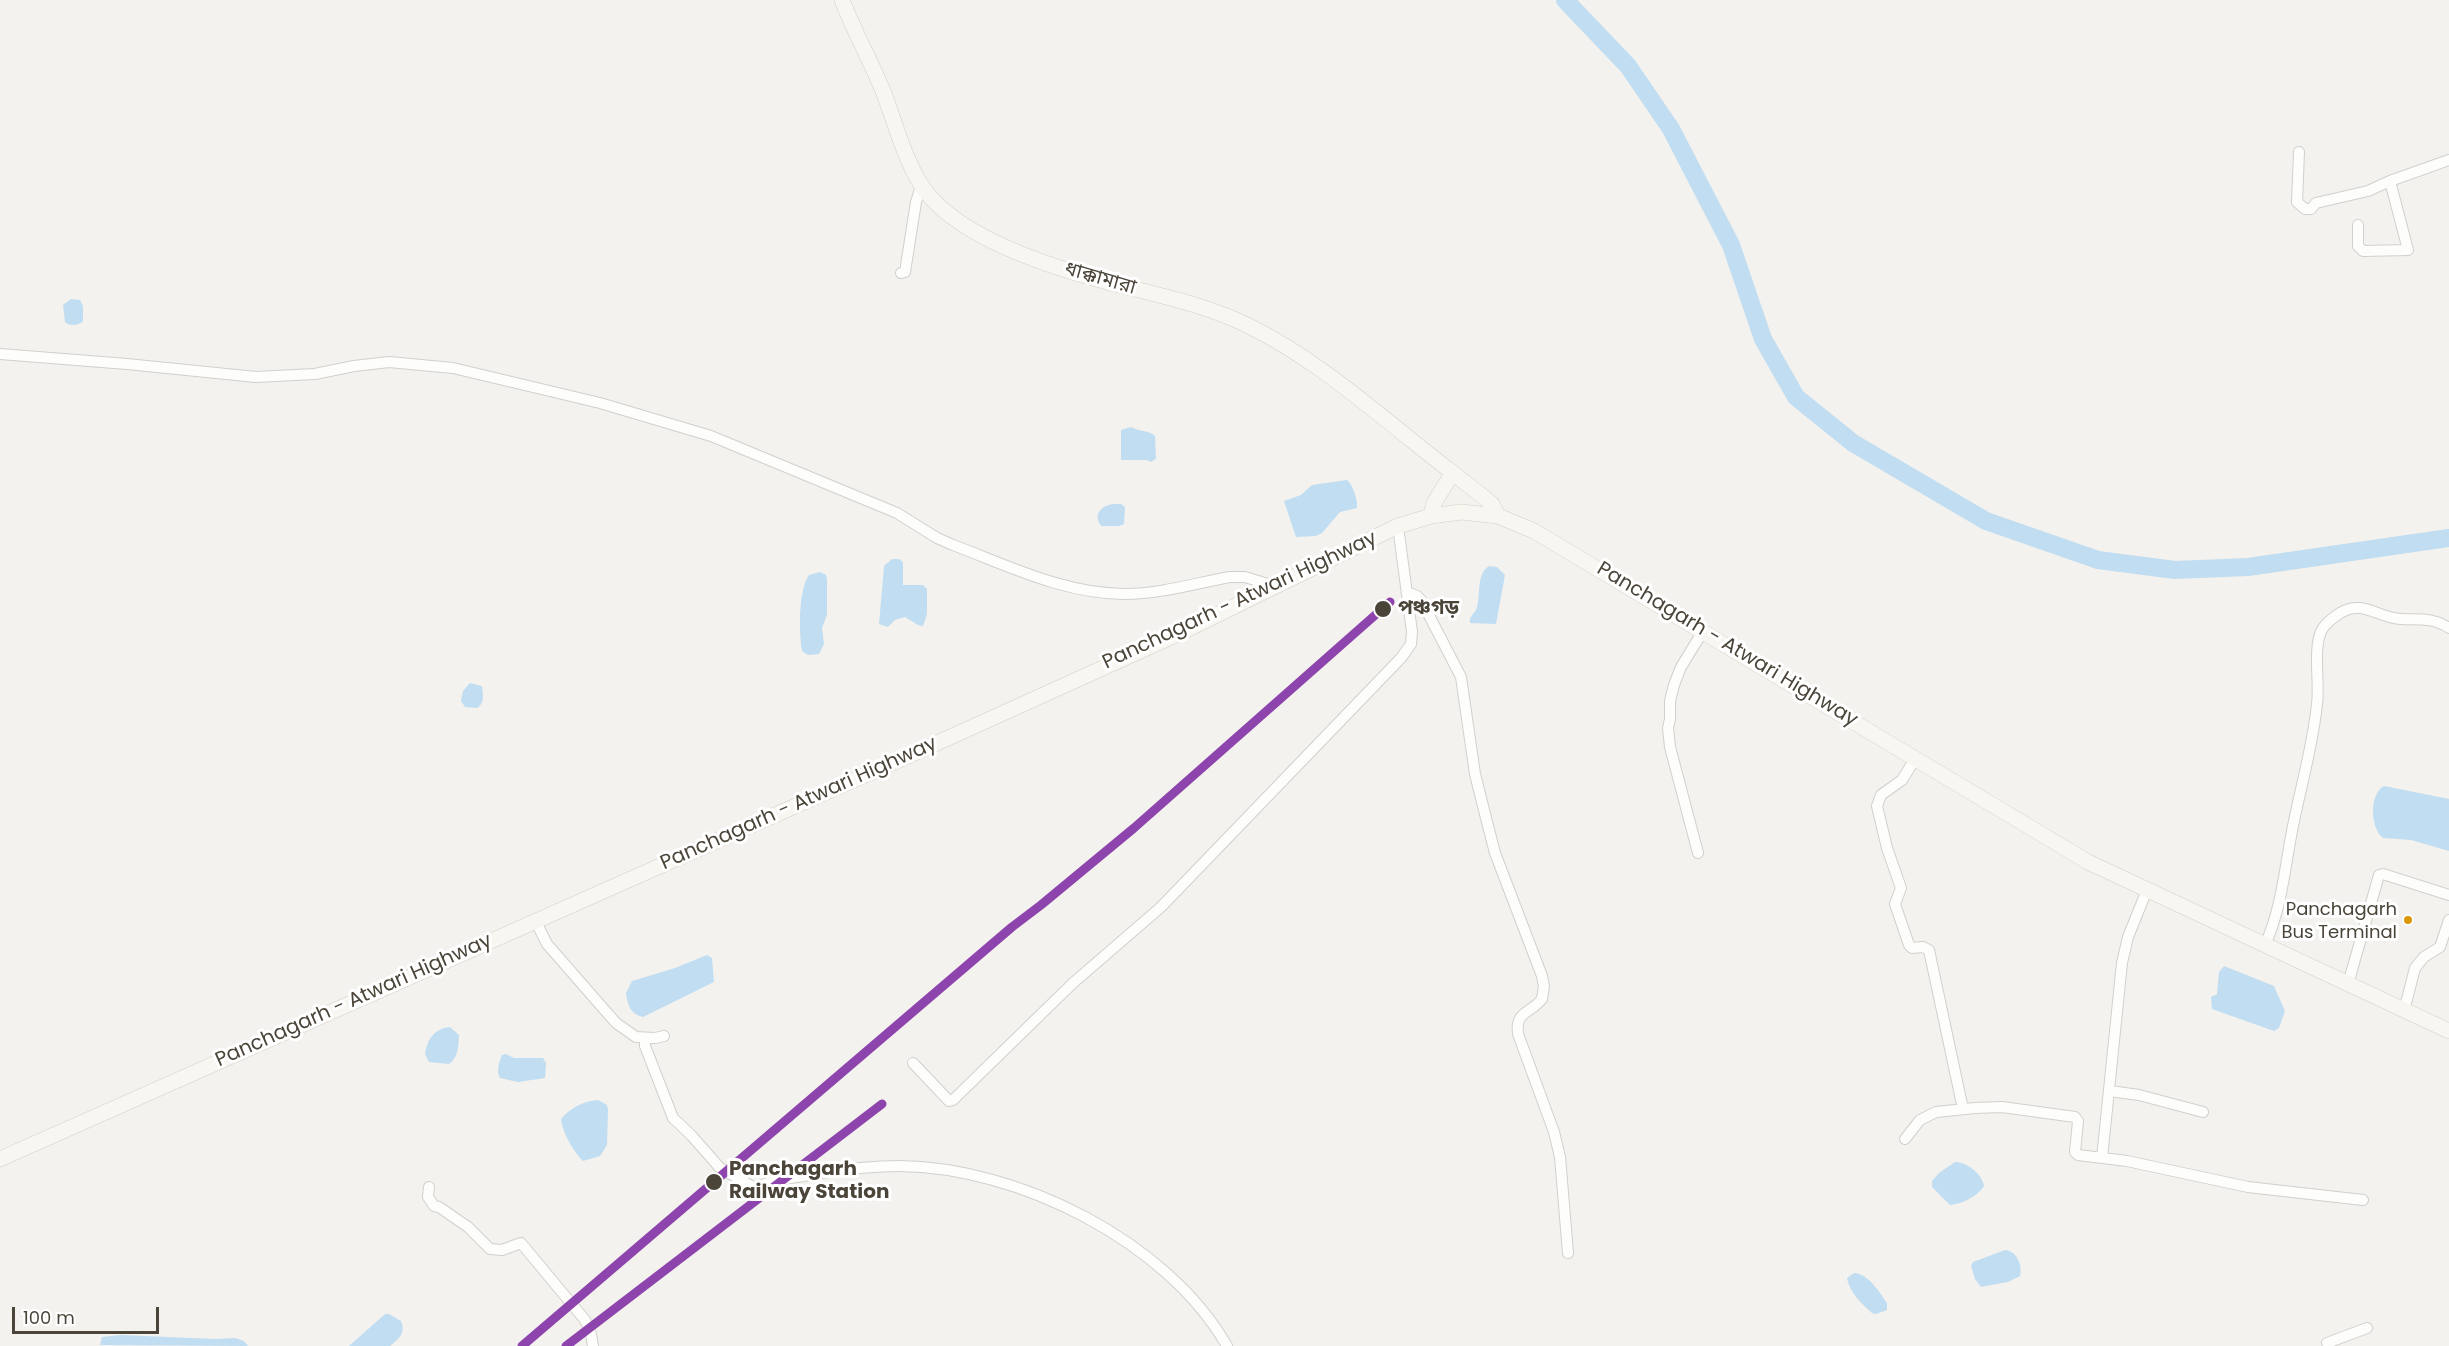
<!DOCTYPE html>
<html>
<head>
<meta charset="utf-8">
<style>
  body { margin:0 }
  #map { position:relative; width:2449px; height:1346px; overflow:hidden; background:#f4f2ee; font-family:Poppins,sans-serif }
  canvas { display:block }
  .scale { position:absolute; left:12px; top:1307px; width:147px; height:27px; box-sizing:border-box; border:3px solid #4b4439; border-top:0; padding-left:8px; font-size:18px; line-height:21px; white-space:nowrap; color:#4b4439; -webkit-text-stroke:4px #fff; paint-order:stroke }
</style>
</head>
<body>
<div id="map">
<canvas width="2449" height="1346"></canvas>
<div class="scale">100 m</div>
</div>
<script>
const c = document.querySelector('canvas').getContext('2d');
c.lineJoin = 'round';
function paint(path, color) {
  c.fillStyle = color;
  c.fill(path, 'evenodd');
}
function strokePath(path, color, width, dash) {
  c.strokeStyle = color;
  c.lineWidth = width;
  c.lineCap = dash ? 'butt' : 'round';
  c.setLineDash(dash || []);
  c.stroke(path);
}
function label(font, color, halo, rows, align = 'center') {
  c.font = font + ' Poppins,"Noto Sans Bengali",sans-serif';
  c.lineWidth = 6;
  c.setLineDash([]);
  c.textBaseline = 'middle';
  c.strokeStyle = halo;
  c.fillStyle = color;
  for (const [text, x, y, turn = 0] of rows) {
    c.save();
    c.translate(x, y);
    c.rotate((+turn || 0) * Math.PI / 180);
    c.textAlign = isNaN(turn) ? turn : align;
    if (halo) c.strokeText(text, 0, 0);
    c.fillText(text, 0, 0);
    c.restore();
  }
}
paint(new Path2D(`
  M71 299 80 300 83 306V321C79 326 69 326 65 322L63 305Z
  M1131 427C1140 432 1149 430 1155 436L1156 459 1151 462 1147 460H1121V430Z
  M1347 480C1353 485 1358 500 1357 508L1340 512 1322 533 1316 536 1296 537 1284 501 1301 495 1312 485Z
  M1113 504H1121L1125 507 1124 524 1119 526H1101C1093 514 1101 506 1113 504Z
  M892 559H899L903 562V585H923L927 589V614L923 626 918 625 905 617 895 620 888 627 879 624 884 566Z
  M1489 566 1497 567 1505 575 1496 624 1470 623V619C1472 614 1476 612 1477 607 1481 594 1476 574 1489 566Z
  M820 572 826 575 827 579V615L822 628 824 644 819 654 808 655 802 651C799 633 798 591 809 575Z
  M470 683 482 686C483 694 485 704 477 708L465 707 461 701 463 691Z
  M2384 786 2449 799V851L2411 840 2383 838C2370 828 2369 794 2384 786Z
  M707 955 712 958 714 982 643 1017C631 1015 627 1004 626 993L632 981 675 968Z
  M2224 966 2274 986 2285 1011 2279 1028 2274 1031 2212 1009 2211 997 2217 994 2219 972Z
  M450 1027 459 1035C458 1046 459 1057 449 1064L429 1062 425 1054C428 1039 433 1029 450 1027Z
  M506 1054 514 1058H543L546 1063 545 1078 518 1082 500 1078C496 1071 499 1063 502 1055Z
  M598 1100 607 1105 608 1110 607 1145 600 1156 583 1161C574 1152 562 1132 561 1119 570 1108 584 1101 598 1100Z
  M1955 1162C1967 1162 1982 1174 1984 1186 1978 1196 1962 1204 1950 1205L1932 1187V1181L1939 1173Z
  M2005 1250C2017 1251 2023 1266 2020 1276L2008 1282 1981 1287 1975 1279 1971 1266 1973 1262Z
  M1854 1273C1868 1273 1880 1293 1887 1303V1310L1876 1314 1872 1313C1862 1304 1849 1292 1847 1278Z
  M385 1314H389L401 1321C406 1333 399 1339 390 1346H349Z
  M120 1335 216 1339 235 1338 244 1341 248 1346 100 1345 102 1337Z`), '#c0ddf1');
strokePath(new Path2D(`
  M1565 0 1628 66 1671 129 1731 245 1763 339 1796 397 1853 443 1986 521 2098 560 2175 570 2248 567 2449 538`), '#c0ddf1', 18);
const street = new Path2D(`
  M2299 152 2297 202 2305 209H2311L2316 203 2368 191 2390 181 2408 250 2363 251 2358 246V225
  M2390 181 2449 160
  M901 273 905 272 916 202 921 186
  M0 354 127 364 256 377 315 374 354 366 389 362 453 368 600 403 711 436 897 513 937 538 953 545C1009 566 1065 594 1125 594 1160 594 1196 583 1230 577H1245L1274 586
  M1407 592 1417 596 1421 600 1461 677 1475 774 1485 814 1495 853 1542 976 1544 986 1542 999C1530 1014 1515 1011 1518 1034L1554 1132 1560 1157 1568 1253
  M1915 759 1902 780 1881 795 1877 806 1887 848 1901 888 1895 904 1909 945 1912 948 1923 947 1929 950 1963 1109
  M1698 853 1670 747 1668 728 1670 719V701L1674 685 1681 667 1703 631
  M535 920 547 944 616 1023 636 1037 655 1038 664 1036
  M2265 945C2283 905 2285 863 2294 821 2302 782 2313 744 2317 704 2320 683 2312 644 2323 628 2327 622 2334 617 2340 613 2363 599 2378 618 2401 619 2419 620 2432 617 2449 628
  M2348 984 2379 875 2383 874 2449 895
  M2404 1011 2415 968 2424 957 2440 947 2449 920
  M645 1038V1046L673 1118 691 1135 720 1168 755 1188C774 1179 801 1177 822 1173 847 1169 873 1166 899 1166 1018 1167 1167 1241 1227 1346
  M913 1063 949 1101 953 1100 1073 983 1161 907 1401 658 1411 644 1412 632 1398 526
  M2110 1091 2139 1095 2203 1112
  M1905 1139 1920 1120 1936 1112 1975 1108 2002 1107 2075 1117 2078 1121 2075 1152 2078 1155 2127 1161 2248 1187 2363 1200
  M2102 1158 2122 963 2128 937 2147 890
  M429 1187 428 1197 434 1206 439 1207 468 1227 490 1249 502 1250 521 1243 585 1320 591 1334 593 1346
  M2329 1346 2327 1343 2367 1328`);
const secondary = new Path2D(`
  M842 0C854 31 870 60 883 91 895 122 903 155 920 183 951 235 1045 265 1100 280 1151 294 1203 303 1251 327 1309 356 1360 399 1410 439 1437 461 1465 482 1492 504L1498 516
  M1431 516 1434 503 1452 474
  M0 1159 926 748 1178 634 1398 526 1431 516 1461 512 1498 516 1534 531 2088 862 2449 1031`);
strokePath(street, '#d2d0cb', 12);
strokePath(secondary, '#d3cfc5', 16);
strokePath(street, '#fdfdfc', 10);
strokePath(secondary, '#f7f6f1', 15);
strokePath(new Path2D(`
  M522 1346 1012 927 1041 905 1134 828 1390 602
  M566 1346 882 1104`), '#8e44ad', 9);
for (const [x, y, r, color] of [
  [1383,609,9,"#4b4439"],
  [2408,920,5,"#dd9709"],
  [714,1182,9,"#4b4439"]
]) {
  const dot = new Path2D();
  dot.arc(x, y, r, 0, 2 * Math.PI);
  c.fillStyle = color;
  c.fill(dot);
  strokePath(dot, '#fff', 2);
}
label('18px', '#4b4439', '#fff', [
  ["Panchagarh",2397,910],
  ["Bus Terminal",2397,933]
], 'right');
label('20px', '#4b4439', '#fff', [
  ["ধাক্কামারা",1100,279,16],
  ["Panchagarh - Atwari Highway",1240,601,-25],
  ["Panchagarh - Atwari Highway",1727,645,31],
  ["Panchagarh - Atwari Highway",799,804,-24],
  ["Panchagarh - Atwari Highway",354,1001,-24]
]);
label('bold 20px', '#4b4439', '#fff', [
  ["পঞ্চগড়",1398,609],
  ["Panchagarh",729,1170],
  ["Railway Station",729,1193]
], 'left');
</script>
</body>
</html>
